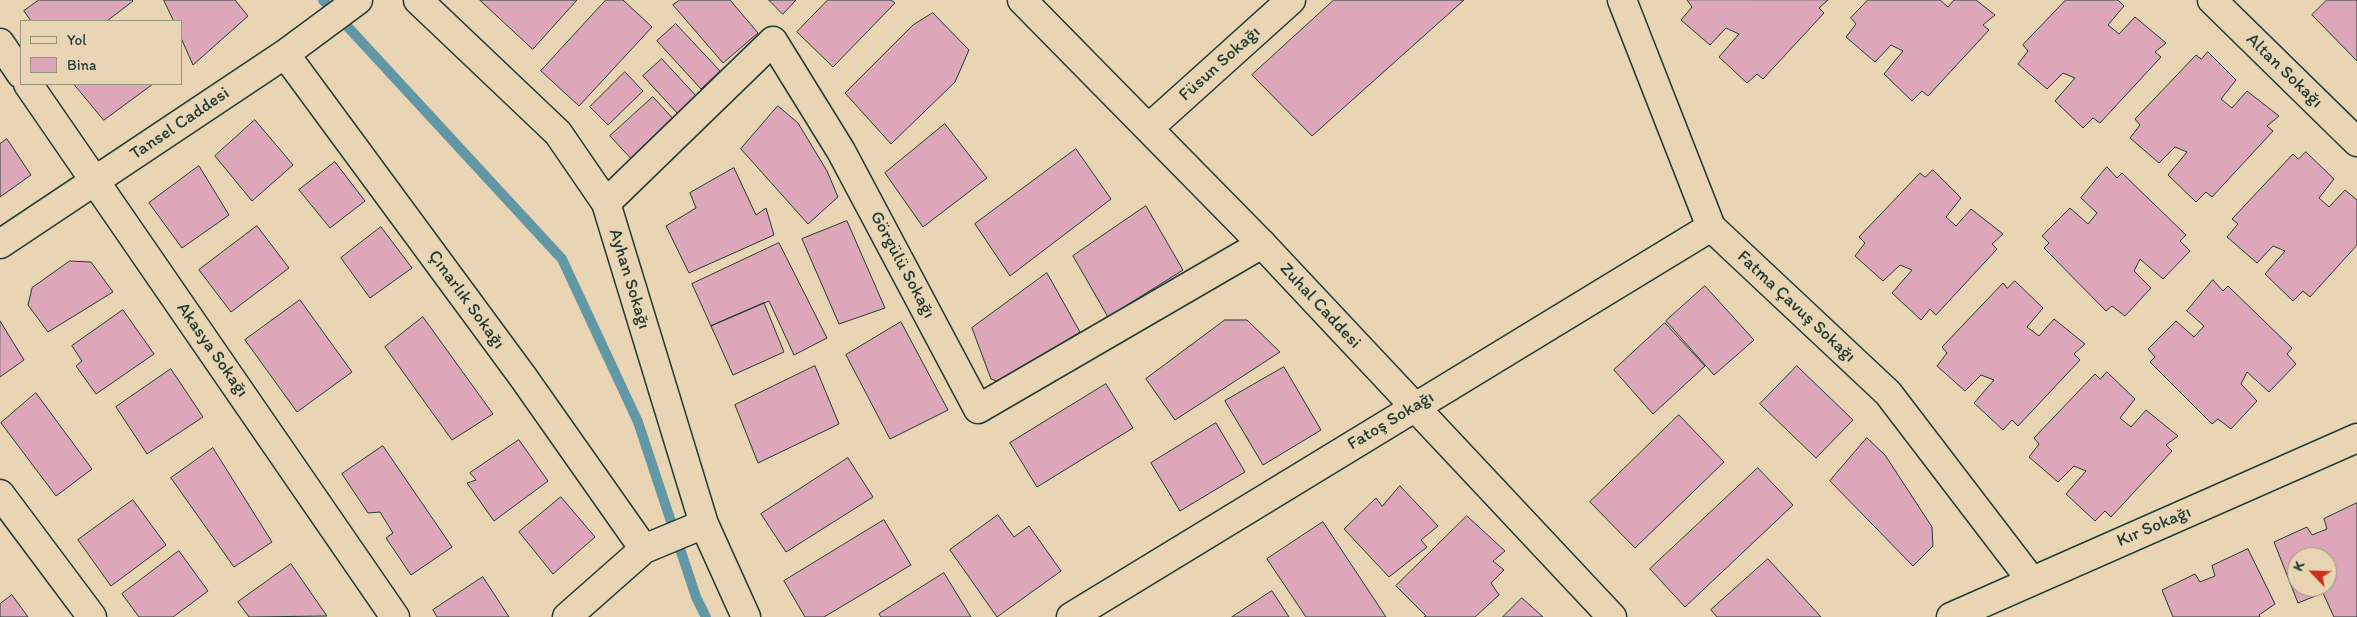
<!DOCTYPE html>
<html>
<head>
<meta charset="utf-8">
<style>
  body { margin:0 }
  #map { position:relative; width:2357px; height:617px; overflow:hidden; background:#e9d5b3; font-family:Itim,sans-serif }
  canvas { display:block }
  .legend { position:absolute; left:20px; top:20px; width:162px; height:65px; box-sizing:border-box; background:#e9d5b3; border:1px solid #989880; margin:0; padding:6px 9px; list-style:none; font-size:15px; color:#1f3d34 }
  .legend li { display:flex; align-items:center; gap:10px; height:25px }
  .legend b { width:25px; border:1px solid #989880 }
  .north { position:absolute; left:2287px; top:547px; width:50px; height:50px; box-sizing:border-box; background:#e9d5b3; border:1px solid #989880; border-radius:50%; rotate:294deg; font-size:14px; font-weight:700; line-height:20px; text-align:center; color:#1f3d34 }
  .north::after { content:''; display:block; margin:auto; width:18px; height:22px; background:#c8321e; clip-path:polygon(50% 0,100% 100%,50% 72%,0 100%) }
</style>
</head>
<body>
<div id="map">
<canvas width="2357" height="617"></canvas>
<ul class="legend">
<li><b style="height:6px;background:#e9d5b3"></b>Yol</li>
<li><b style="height:14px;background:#dda6b9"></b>Bina</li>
</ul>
<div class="north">K</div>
</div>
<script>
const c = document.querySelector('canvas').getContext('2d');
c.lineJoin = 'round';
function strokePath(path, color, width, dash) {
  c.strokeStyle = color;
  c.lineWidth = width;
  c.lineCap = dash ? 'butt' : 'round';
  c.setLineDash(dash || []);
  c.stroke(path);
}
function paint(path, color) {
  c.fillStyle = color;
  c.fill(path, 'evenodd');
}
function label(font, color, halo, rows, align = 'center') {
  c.font = font + ' Itim,sans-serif';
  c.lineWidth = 4;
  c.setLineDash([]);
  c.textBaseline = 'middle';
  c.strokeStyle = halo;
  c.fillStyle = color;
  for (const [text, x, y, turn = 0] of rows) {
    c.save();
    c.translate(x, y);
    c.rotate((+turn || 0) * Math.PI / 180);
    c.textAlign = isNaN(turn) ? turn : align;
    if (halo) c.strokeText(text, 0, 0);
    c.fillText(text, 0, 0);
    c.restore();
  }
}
strokePath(new Path2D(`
  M323 0 562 259 638 422 696 597 706 617`), '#6298a5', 10);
const building = new Path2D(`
  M39 0H132L133 1 107 21H31L24 11Z
  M164 0H235L248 16 193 65 181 38V21H174Z
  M480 0H577L533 49Z
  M606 0H623L652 27 579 106 541 71Z
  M680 0H730L758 33 723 63 673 5Z
  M769 0H796L783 14Z
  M828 0H891L895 3 833 67 797 32Z
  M1334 0H1464L1312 136 1252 75Z
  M1828 0 1819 8 1824 13 1763 79 1757 74 1747 83 1719 57 1739 34 1726 28 1710 45 1681 20 1692 7 1687 0Z
  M1868 0H1940L1948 7 1954 0H1976L1995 15 1983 25 1989 30 1928 96 1922 91 1912 101 1884 74 1903 51 1891 45 1875 62 1846 37 1856 24 1851 18Z
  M2066 0H2118L2124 6 2108 25 2119 34 2135 17 2166 43 2155 52 2161 57 2100 123 2093 118 2083 128 2055 101 2075 78 2063 73 2047 89 2018 64 2028 51 2023 45Z
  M2327 0H2357V61L2312 15Z
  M933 13 969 50 955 82 891 144 845 93 913 25Z
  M676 24 720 71 701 89 657 41Z
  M2208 52 2236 80 2221 99 2232 108 2247 91 2279 116 2267 126 2273 131 2212 197 2206 192 2196 202 2168 175 2187 152 2175 147 2159 163 2130 138 2140 125 2135 119 2196 55 2201 59Z
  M662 59 697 97 678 114 643 76Z
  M625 72 643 91 608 125 590 107Z
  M74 84H153L104 120Z
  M653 97 679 125 636 164 610 136Z
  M778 106 798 123 827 171 838 197 808 224 741 149Z
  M255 120 293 165 252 201 215 156Z
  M945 124 987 178 923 227 885 173Z
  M7 139 31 175 0 197V144Z
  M1076 149 1111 199 1010 276 975 224Z
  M2306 152 2334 179 2319 198 2329 207 2345 190 2357 200V245L2310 297 2303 291 2293 301 2265 274 2285 251 2273 246 2257 263 2227 237 2238 224 2232 219 2293 154 2298 159Z
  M335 162 365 201 330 228 299 190Z
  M199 166 229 215 182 248 149 203Z
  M2107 167 2117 178 2122 173 2186 235 2180 241 2190 251 2163 279 2140 259 2134 271 2151 288 2125 316 2112 306 2106 311 2044 248 2049 243 2042 236 2070 208 2088 224 2097 213 2081 198Z
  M734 168 756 215 766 208 774 235 689 273 666 226 696 208 690 193Z
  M1933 170 1961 198 1946 217 1956 226 1971 209 2003 234 1992 244 1997 249 1936 315 1930 309 1921 320 1892 293 1912 270 1900 265 1883 281 1855 256 1865 243 1859 237 1920 173 1925 177Z
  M1146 206 1183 270 1108 317 1073 256Z
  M847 221 885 308 839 324 802 239Z
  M257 226 289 268 231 312 199 270Z
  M381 227 412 268 370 298 341 258Z
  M779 243 827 338 794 355 769 301 711 326 692 284Z
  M70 261 91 262 113 292 48 332 28 305 32 288Z
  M1047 273 1080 332 1000 382 991 379 972 328Z
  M2213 280 2223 291 2228 286 2292 348 2287 354 2296 364 2269 392 2247 372 2241 384 2257 401 2231 429 2218 419 2212 424 2150 362 2155 357 2148 349 2176 321 2194 337 2204 326 2187 311Z
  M2015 281 2043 308 2027 327 2039 336 2054 319 2085 344 2074 354 2080 360 2018 426 2012 420 2003 430 1974 403 1994 380 1981 375 1965 391 1937 366 1947 353 1942 347 2003 283 2007 288Z
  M1705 286 1754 340 1714 375 1666 321Z
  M300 300 352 372 297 412 245 340Z
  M764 303 784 352 733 375 711 326Z
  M123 310 154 354 96 394 76 366 82 361 72 346Z
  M423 317 493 414 452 440 385 347Z
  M1225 320H1247L1280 352 1175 420 1146 379Z
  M0 321 24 360 0 377Z
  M901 322 948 410 890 439 846 355Z
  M1665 323 1705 366 1653 414 1614 370Z
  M815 366 839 424 758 463 735 405Z
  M1797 366 1853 420 1816 458 1760 404Z
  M1284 367 1321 430 1263 465 1225 401Z
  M171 369 203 417 147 454 116 407Z
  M2107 372 2135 399 2120 418 2131 427 2146 410 2178 436 2166 445 2172 451 2111 517 2105 511 2095 521 2066 494 2086 471 2074 466 2058 482 2029 457 2039 444 2034 438 2095 374 2100 379Z
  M1106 384 1133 428 1037 487 1010 443Z
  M36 393 92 469 56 496 1 423Z
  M1679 415 1724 462 1635 548 1590 502Z
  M1216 423 1245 472 1180 511 1151 463Z
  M1867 438 1885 455 1932 527 1933 546 1913 566 1830 481Z
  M519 440 548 481 494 521 467 483 476 480 470 473Z
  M383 446 452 547 411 575 386 538 393 533 380 512 368 513 342 474Z
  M213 448 272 542 234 567 171 478Z
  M848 458 873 497 786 552 761 514Z
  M1758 468 1793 505 1685 607 1650 569Z
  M1400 486 1438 526 1421 540 1427 547 1389 577 1344 529 1376 498 1382 506Z
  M561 497 595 537 553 574 519 532Z
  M133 500 166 545 111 586 78 540Z
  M2357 503V617H2334L2323 593 2298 603 2274 542 2307 527 2312 535 2327 529 2324 519ZM2297 557H2327V587H2297Z
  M998 515 1014 537 1029 526 1061 571 997 617 950 550Z
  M1467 516 1505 551 1493 561 1504 570 1491 583 1499 595 1475 617H1424L1426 616 1396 586Z
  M884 520 911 565 824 617H805L784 581Z
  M1323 522 1386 617H1306L1267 559Z
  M2248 549 2275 604 2259 615 2260 617H2173L2162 590 2195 574 2200 582 2215 576 2212 566Z
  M179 551 208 591 173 617H139L122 594Z
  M1768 559 1821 617H1717L1711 610Z
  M291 564 327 616 249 617 238 602Z
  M944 573 971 617H881L879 614Z
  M483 577 509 617H437L433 610Z
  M1272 591 1289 617H1232Z
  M12 595 28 617H0V604Z
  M1522 598 1543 617H1503Z`);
paint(building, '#dda6b9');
strokePath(building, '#1f3d34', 1);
const minor = new Path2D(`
  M418 0 558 133 606 203 704 524 746 617
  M1622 0 1711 227 1888 393 2031 580
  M2212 0 2357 142
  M0 43 21 74
  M285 54 523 377 644 549
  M28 84 395 617
  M1150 127 1291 0
  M606 203 773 41 841 151 978 409 1262 244
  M0 244 285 54 358 0
  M0 494 92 617
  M567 617 644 549 704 524
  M1071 617 1711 227
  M1951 617 2357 438`);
const tertiary = new Path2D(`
  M1022 0 1262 244 1612 617`);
strokePath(minor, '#1f3d34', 31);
strokePath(tertiary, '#1f3d34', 31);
strokePath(minor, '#e9d5b3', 28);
strokePath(tertiary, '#e9d5b3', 28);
label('18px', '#1f3d34', '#e9d5b3', [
  ["Füsun Sokağı",1220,64,-42],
  ["Altan Sokağı",2284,71,44],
  ["Tansel Caddesi",180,124,-34],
  ["Görgülü Sokağı",902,265,62],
  ["Ayhan Sokağı",629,279,73],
  ["Çınarlık Sokağı",466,300,54],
  ["Zuhal Caddesi",1320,306,47],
  ["Fatma Çavuş Sokağı",1796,307,43],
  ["Akasya Sokağı",212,350,55],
  ["Fatoş Sokağı",1391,421,-31],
  ["Kır Sokağı",2154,527,-23]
]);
</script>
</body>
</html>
